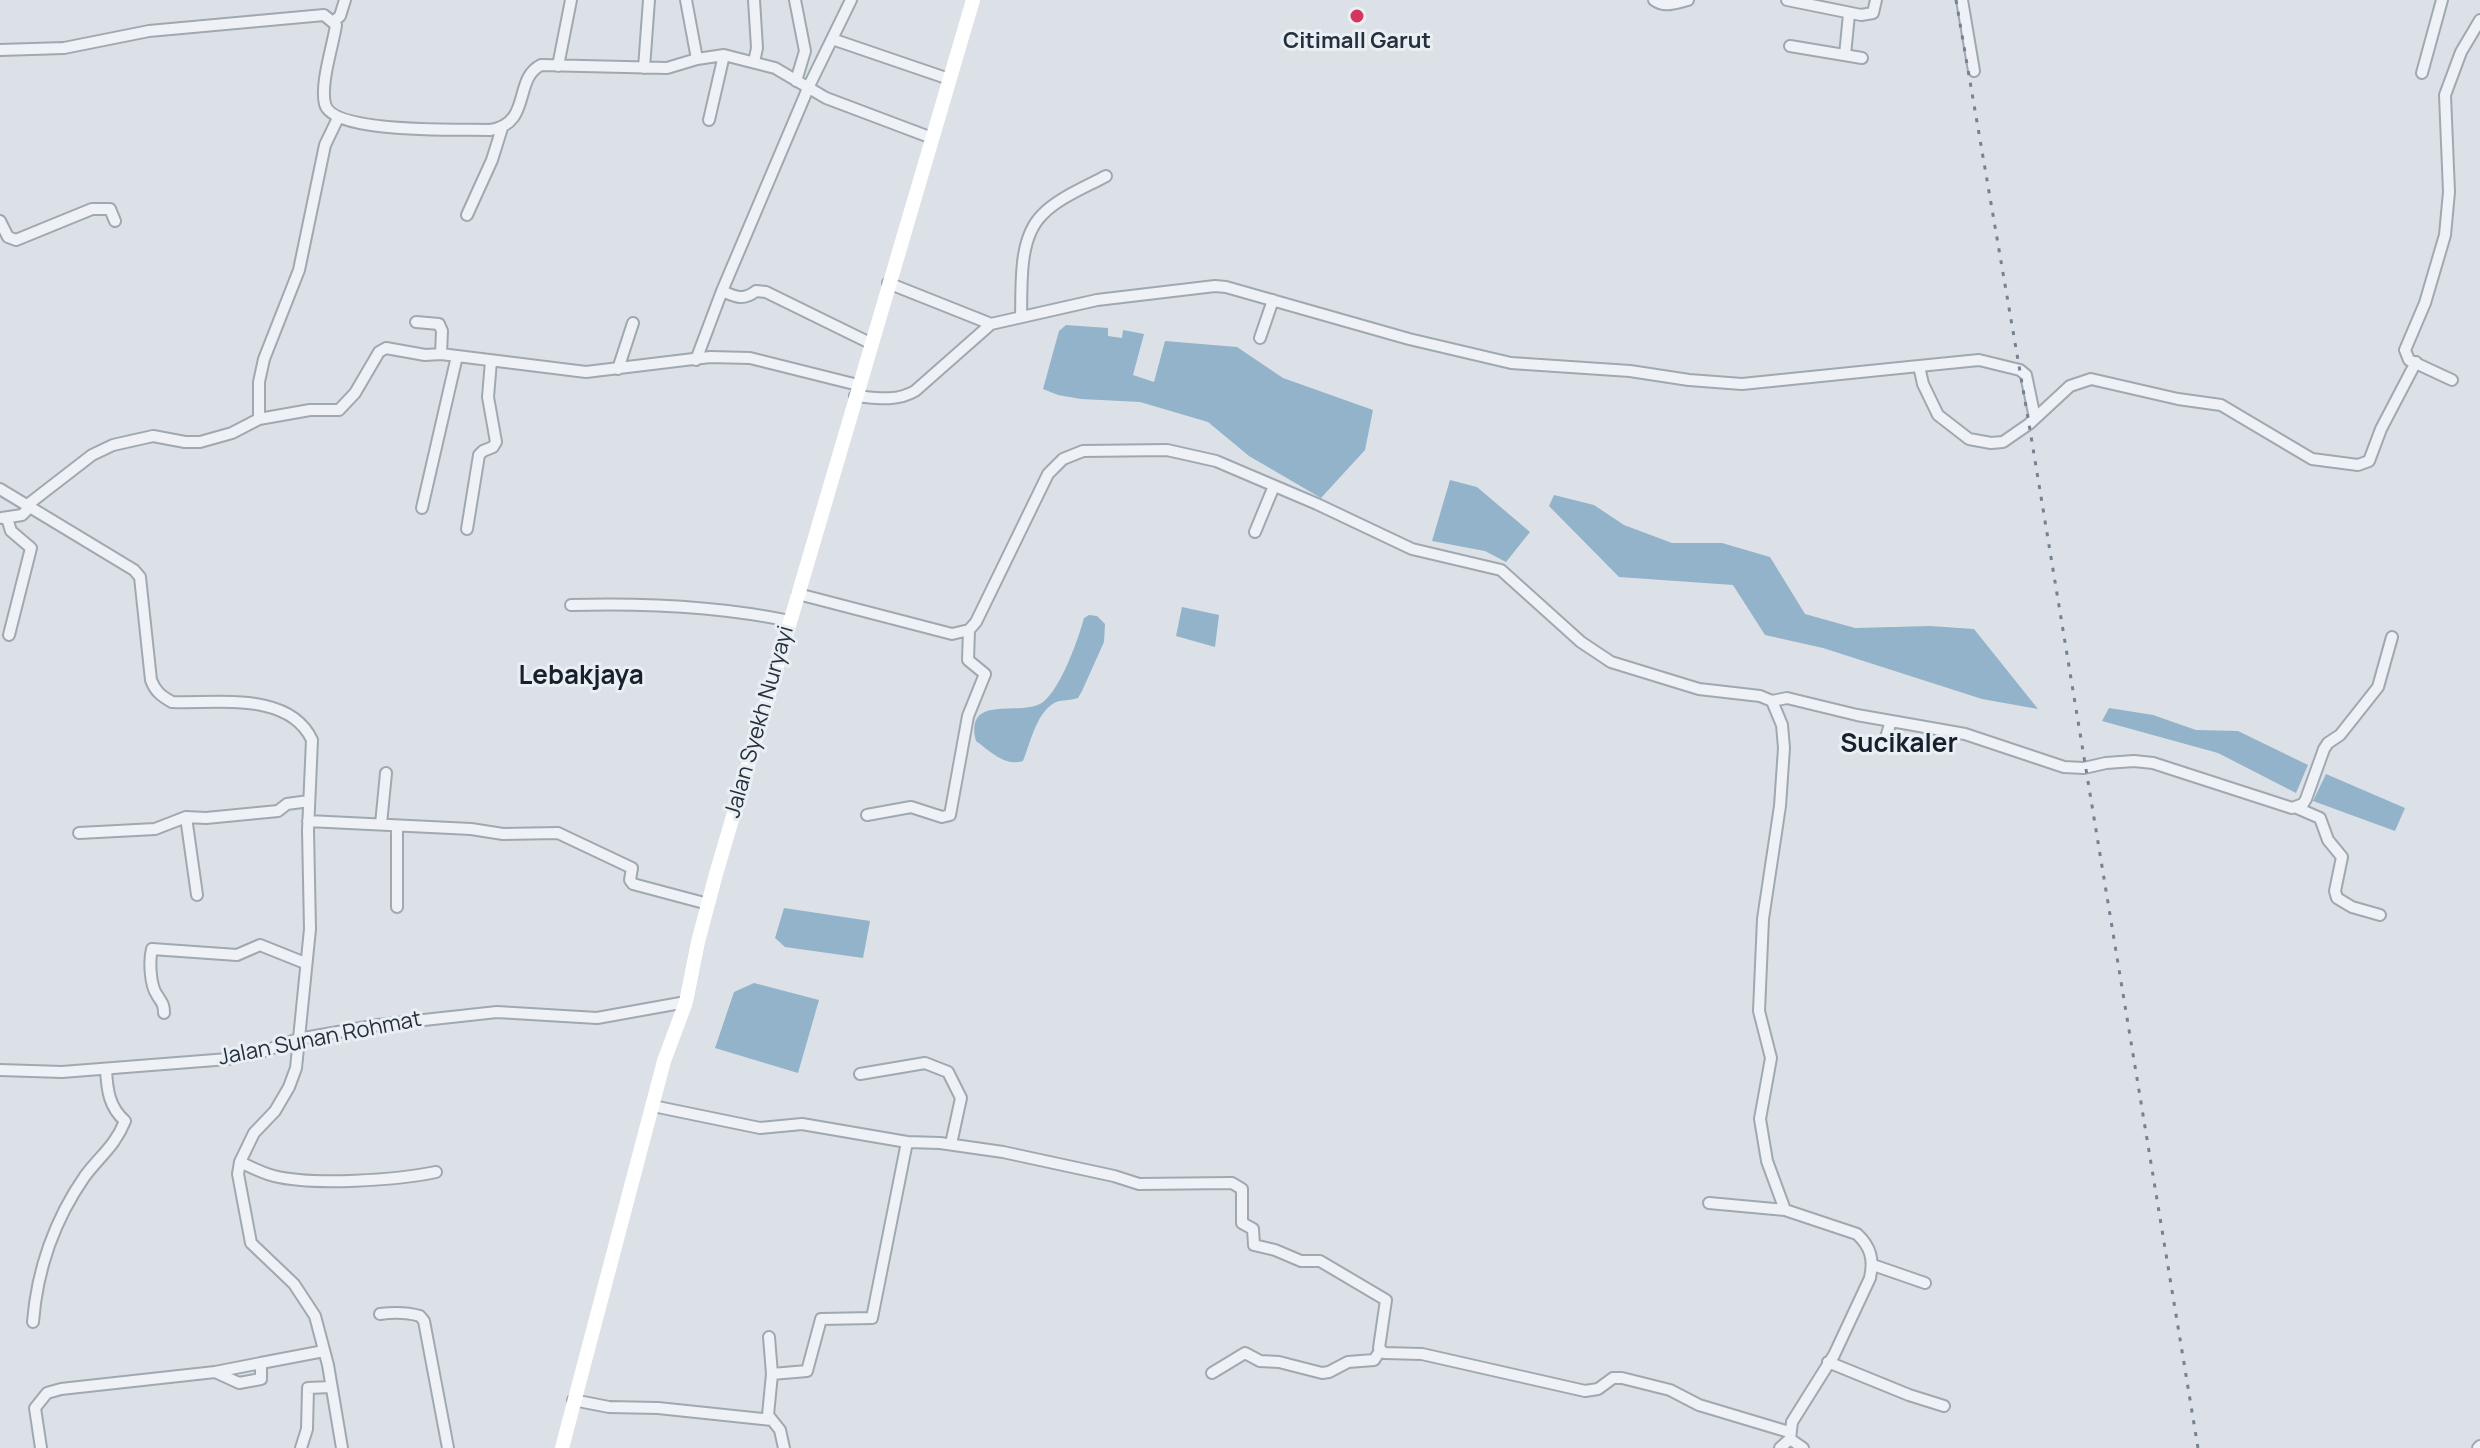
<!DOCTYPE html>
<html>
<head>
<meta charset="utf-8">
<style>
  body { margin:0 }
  canvas { display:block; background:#dbe1e7 }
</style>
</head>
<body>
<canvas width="2480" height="1448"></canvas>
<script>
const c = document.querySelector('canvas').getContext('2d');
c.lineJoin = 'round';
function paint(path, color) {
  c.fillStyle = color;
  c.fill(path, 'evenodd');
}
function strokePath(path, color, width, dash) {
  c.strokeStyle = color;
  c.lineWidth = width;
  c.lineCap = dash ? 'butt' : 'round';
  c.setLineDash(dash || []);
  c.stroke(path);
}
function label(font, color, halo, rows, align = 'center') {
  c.font = font + ' Manrope,sans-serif';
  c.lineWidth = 6;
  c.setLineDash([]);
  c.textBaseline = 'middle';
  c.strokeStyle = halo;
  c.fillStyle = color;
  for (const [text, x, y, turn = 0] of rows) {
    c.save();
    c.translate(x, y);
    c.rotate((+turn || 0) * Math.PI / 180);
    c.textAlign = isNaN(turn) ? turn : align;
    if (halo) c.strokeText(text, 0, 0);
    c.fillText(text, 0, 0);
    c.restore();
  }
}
paint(new Path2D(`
  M1066 325 1108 328V336L1122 338 1123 330 1144 334 1133 375 1154 382 1165 341 1237 347 1283 378 1373 410 1365 450 1321 498 1249 456 1208 422 1140 402 1081 399 1058 395 1043 389 1059 331Z
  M1450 480 1477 487 1530 532 1506 562 1485 551 1432 541Z
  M1554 495 1594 505 1624 525 1672 543H1722L1770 557 1805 614 1855 628 1930 626 1974 629 2038 709 1982 699 1823 648 1765 635 1733 585 1619 577 1549 506Z
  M1182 607 1219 615 1215 647 1176 636Z
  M1089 615 1097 616 1105 624 1104 642 1082 691 1078 698C1071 700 1065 700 1059 701 1037 708 1031 742 1023 761 1005 767 990 751 976 741 964 692 1022 718 1043 702 1061 688 1078 640 1084 618Z
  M2109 708 2153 715 2196 730 2238 731 2308 765 2296 793 2218 753 2102 721Z
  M2326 774 2405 808 2395 831 2313 801Z
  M784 908 870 921 863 958 785 947 775 938Z
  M754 983 819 1000 798 1073 715 1048 734 992Z`), '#93b3ca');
const minor = new Path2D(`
  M686 0 697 59
  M754 0 757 48 754 62
  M795 0 805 51 796 81
  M851 0 809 86 722 291C736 297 743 301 756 291L766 292 870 343
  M1654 0C1665 8 1675 3 1688 0
  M1787 0 1861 15 1873 13 1876 0
  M1962 0 1974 71
  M334 21 340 16 345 0
  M832 39 949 79
  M1790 46 1862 58
  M0 50 64 48 149 31 324 15 336 25C333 46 320 83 325 104 332 134 461 129 490 130 532 124 513 79 541 65L667 68 697 59 724 55 775 68 826 98 932 138
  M1845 55 1849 14
  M558 66 571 0
  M644 68 649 0
  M2422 73 2442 0
  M709 120 724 55
  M467 215 492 160 502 128
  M0 221 8 237 16 240 92 209H110L115 221
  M888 283 991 324
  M1021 317C1022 285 1018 239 1042 215 1058 198 1086 187 1106 176
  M416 322 439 324 442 331 441 354
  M1260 338 1273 300
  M696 360 722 291
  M1919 366 1979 360 2020 370 2026 375 2035 418
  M618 369 633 323
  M2452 380 2409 360 2405 350 2425 303 2445 235 2449 192 2445 95 2461 52 2480 20
  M855 396C876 398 896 402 915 391L991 324 1097 300 1215 286 1226 287 1409 339 1511 363 1630 371 1689 380 1742 384 1919 366 1923 384 1938 415 1969 439 1991 443 2003 442 2029 424 2070 386 2091 379 2178 399 2221 405 2312 459 2358 465 2369 461 2381 429 2416 362
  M259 419V382L264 359 299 270 325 145 338 118
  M0 489 134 570 140 577 151 680C155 691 161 696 172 702 217 704 289 691 312 740L308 830 310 929 296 1068 289 1087 275 1111 254 1133 240 1162 238 1174 251 1243 294 1284 315 1316 328 1365 342 1448
  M26 506 92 455 113 445 153 436 185 442H200L232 433 259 419 310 410H339L355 393 379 352 386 348 425 355 441 354 586 372 710 357 750 358 858 385
  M422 508 457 356
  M2 518 22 515 29 508
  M7 518 11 531 31 548 9 635
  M467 529 479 455 483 451 493 447 496 442 488 397 491 361
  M1255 532 1274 486
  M798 594 952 634 969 630 976 622 1048 474 1063 459 1083 451 1167 450 1216 461 1317 504 1412 549 1501 570 1581 642 1611 662 1699 689 1760 696 1772 701 1782 725 1784 748 1780 806 1763 919 1759 1011 1771 1058 1760 1119 1767 1161 1785 1210 1857 1234C1871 1247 1874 1260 1870 1278L1834 1355 1792 1422 1790 1439 1803 1448
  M571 605C644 603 718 606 790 621
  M1772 701 1787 698 1857 715 1965 734 2064 767 2084 768 2106 763 2134 761 2153 763 2292 808 2303 804 2306 799 2324 749 2328 743 2340 735 2378 687 2392 637
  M1884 744 1891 721
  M2297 808 2320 818 2328 840 2342 857 2335 891 2337 898 2352 907 2380 915
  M867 815 911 807 942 817 950 815 968 716 985 674 968 660 969 630
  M186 817 197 895
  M308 821 471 829 503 834 558 833 632 868 630 880 633 884 708 904
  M381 824 386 773
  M79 833 155 829 186 817 206 818 278 811 287 804 309 801
  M397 907V826
  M164 1013C164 1004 162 1003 157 995 150 985 149 961 152 949L237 955 260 945 305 963
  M0 1070 62 1072 228 1059 259 1053 298 1039 378 1025 497 1012 597 1018 686 1002
  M860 1074 925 1063 948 1072 961 1098 951 1144
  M653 1106 760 1128 802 1124 907 1142 940 1143 1003 1152 1114 1176 1139 1184 1232 1183 1242 1189V1223L1253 1229 1254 1245 1275 1250 1301 1261H1320L1386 1300 1379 1348 1384 1353 1422 1354 1585 1391 1598 1389 1613 1378H1622L1670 1390 1699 1405 1789 1432
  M240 1162C251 1167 262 1173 274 1176 314 1186 397 1180 436 1172
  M1709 1203 1785 1210
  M1873 1265 1925 1283
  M380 1314C395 1312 406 1312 420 1316L424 1321 448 1448
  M33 1322C37 1270 55 1219 85 1176 100 1156 115 1146 125 1121 109 1107 107 1090 106 1069
  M769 1337 772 1374 768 1415 780 1430 784 1448
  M1828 1362 1909 1395 1944 1406
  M215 1372 261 1363
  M1212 1373 1245 1353 1260 1361 1279 1362 1322 1373 1329 1372 1348 1362 1374 1360 1380 1351
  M772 1374 807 1371 821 1319 872 1318 907 1142
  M573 1400 609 1407 658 1408 772 1420
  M41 1448 35 1408 47 1393 61 1389 215 1372 239 1383 261 1379V1363L324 1351
  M301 1448 307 1429 308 1388 331 1387
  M1780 1448 1790 1439
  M2478 1448 2480 1446`);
strokePath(minor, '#a0a8b1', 14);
strokePath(minor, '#eef1f5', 10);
strokePath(new Path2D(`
  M562 1448 664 1061 686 1002 698 942 716 874 973 0`), '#fff', 14);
strokePath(new Path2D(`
  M1956 0 2029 424 2198 1448`), '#748291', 3, [4, 8]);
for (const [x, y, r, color] of [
  [1357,16,8,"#d5365d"]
]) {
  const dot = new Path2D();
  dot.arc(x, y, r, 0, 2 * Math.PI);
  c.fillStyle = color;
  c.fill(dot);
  strokePath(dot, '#eaeff4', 3);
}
label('bold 22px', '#24303d', '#eaeff4', [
  ["Citimall Garut",1357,42]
]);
label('22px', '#24303d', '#eaeff4', [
  ["Jalan Syekh Nuryayi",760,722,-74],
  ["Jalan Sunan Rohmat",320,1039,-11]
]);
label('bold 26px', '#17212e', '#eaeff4', [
  ["Lebakjaya",581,677],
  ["Sucikaler",1899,745]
]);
</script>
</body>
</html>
